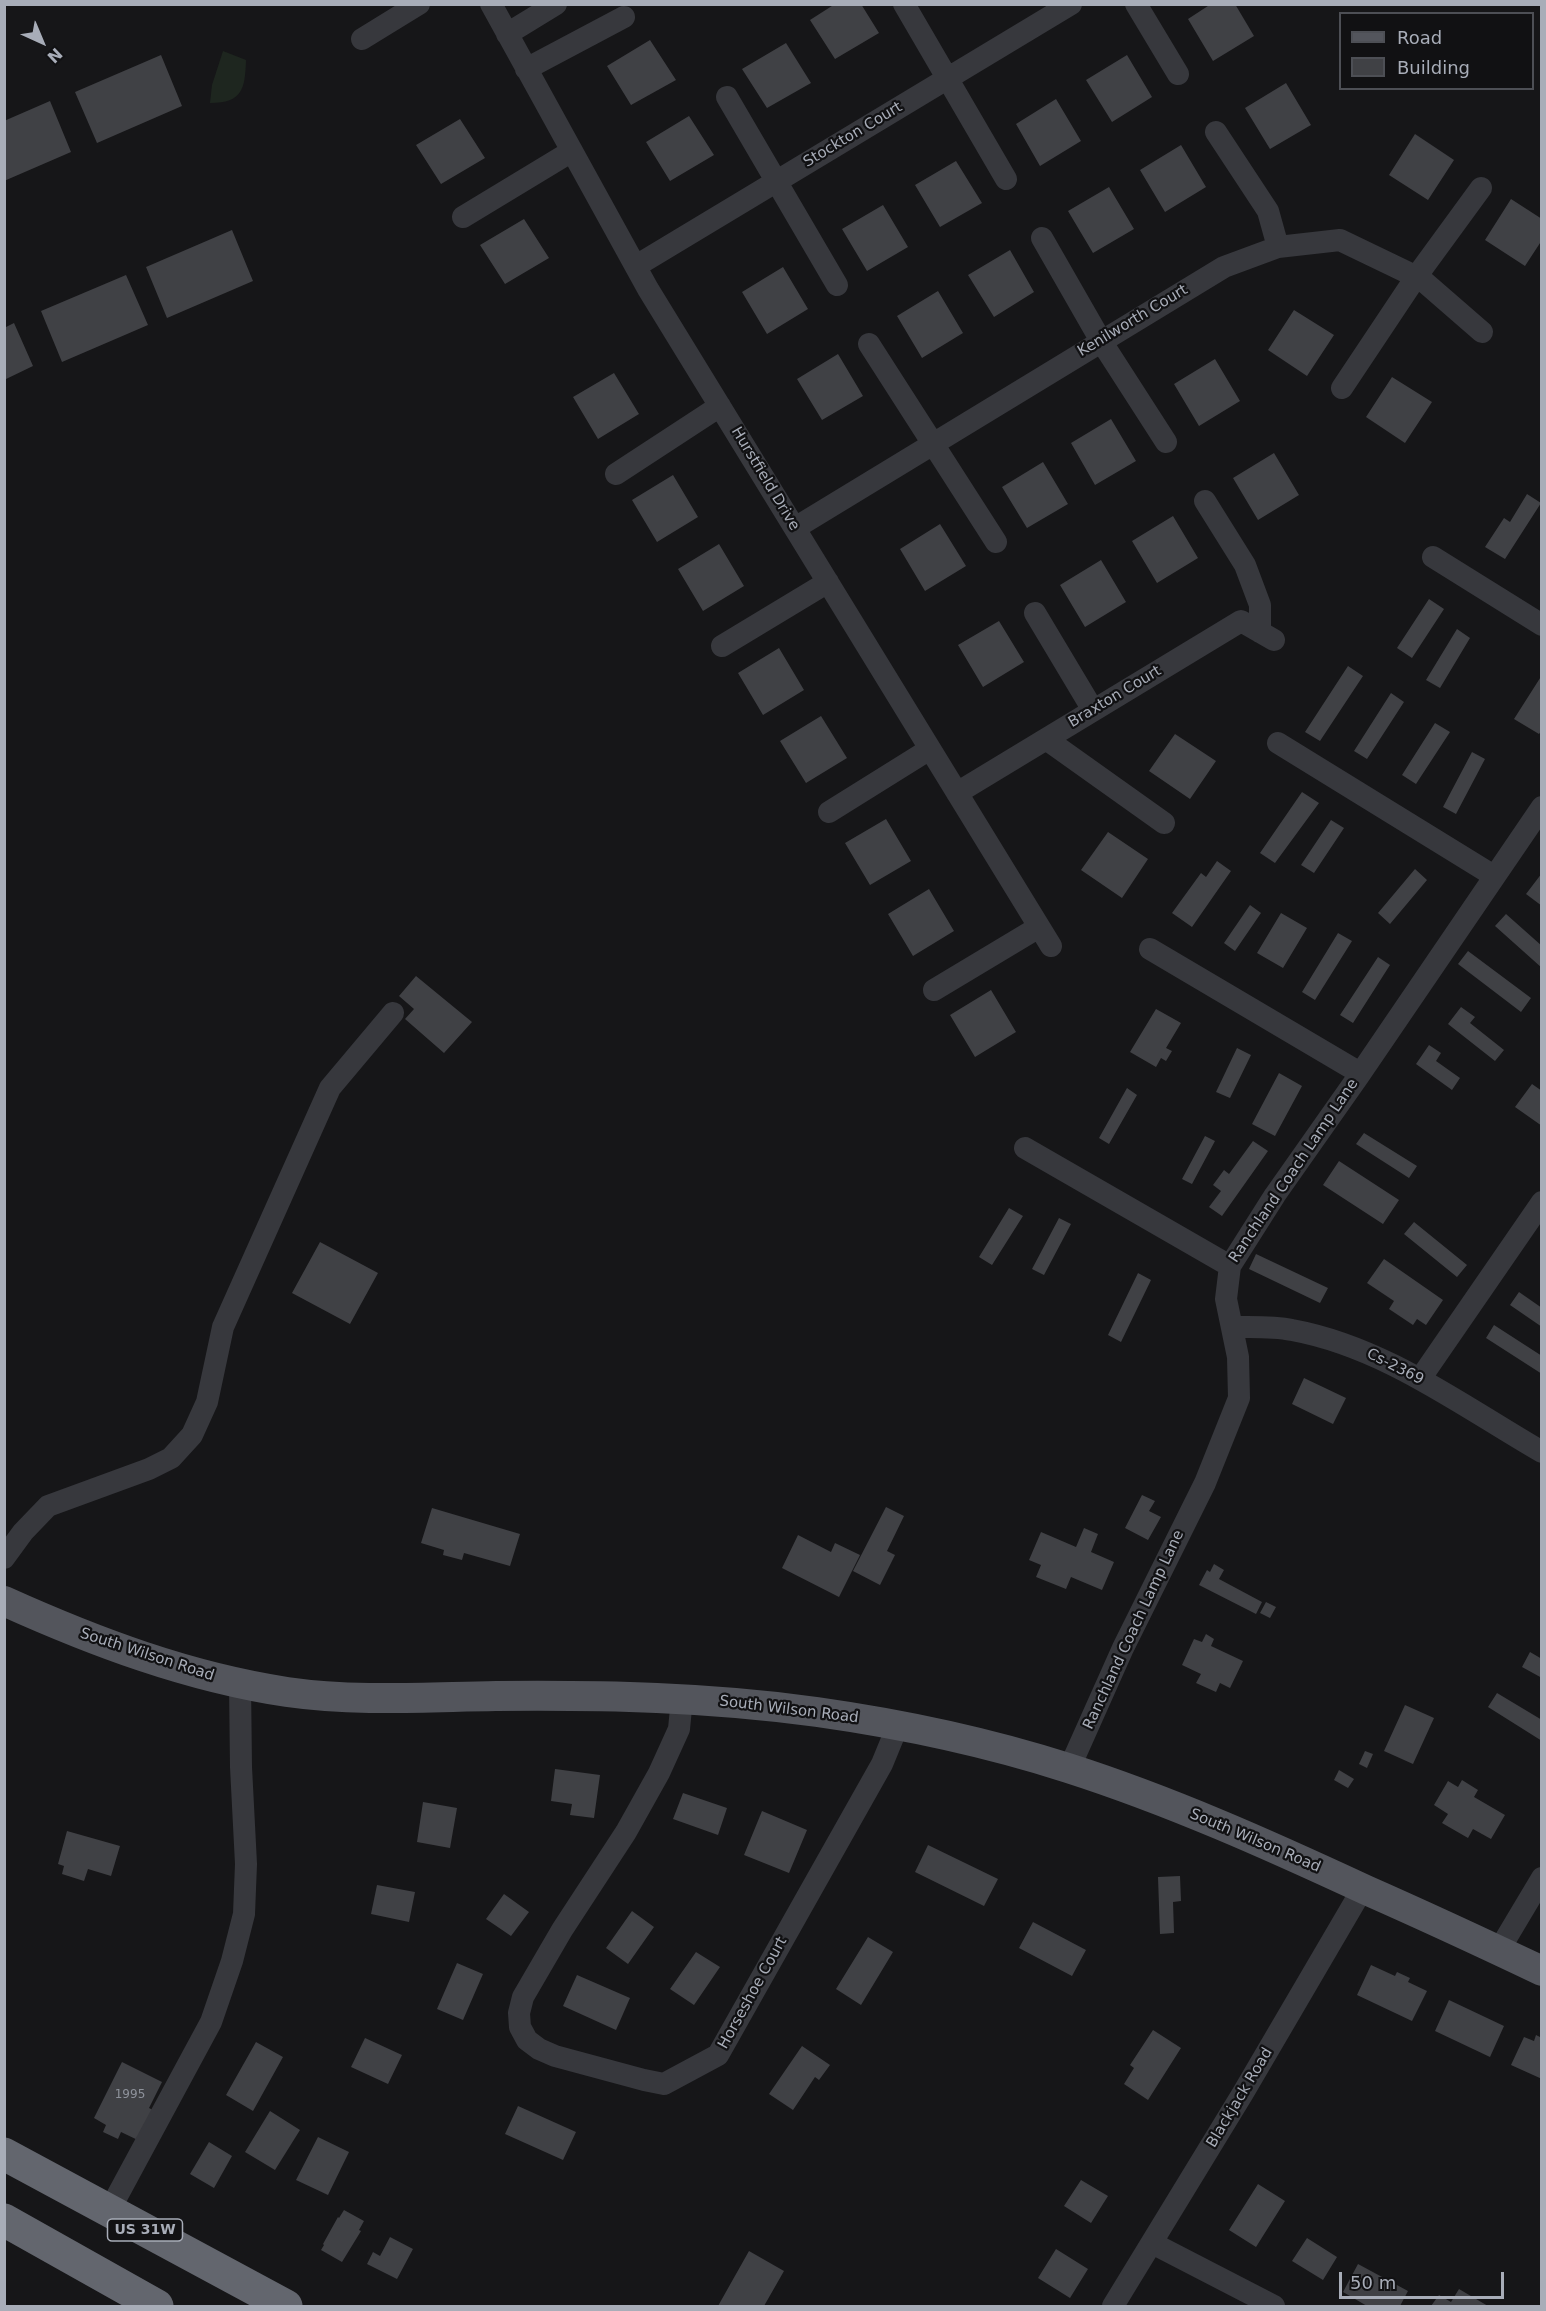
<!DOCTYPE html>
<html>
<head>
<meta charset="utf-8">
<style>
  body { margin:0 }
  #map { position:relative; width:1546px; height:2311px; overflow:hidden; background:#161618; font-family:"DejaVu Sans",sans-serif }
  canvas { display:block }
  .frame { position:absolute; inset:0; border:6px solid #a8adb8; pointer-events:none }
  .legend { position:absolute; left:1339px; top:12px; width:195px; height:78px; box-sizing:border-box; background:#111113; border:2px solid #4d4f55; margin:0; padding:8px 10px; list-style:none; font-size:18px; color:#a8adb8 }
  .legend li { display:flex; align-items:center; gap:12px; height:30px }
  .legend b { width:30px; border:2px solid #4d4f55 }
  .north { position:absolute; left:12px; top:12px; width:60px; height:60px; -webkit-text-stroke:4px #111113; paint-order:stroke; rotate:136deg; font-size:16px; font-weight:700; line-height:24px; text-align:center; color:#a8adb8 }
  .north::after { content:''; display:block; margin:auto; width:21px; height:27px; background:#a8adb8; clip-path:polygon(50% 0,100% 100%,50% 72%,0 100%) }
  .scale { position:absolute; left:1339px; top:2272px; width:165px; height:27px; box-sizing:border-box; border:3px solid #a8adb8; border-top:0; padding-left:8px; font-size:18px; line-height:21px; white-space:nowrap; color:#a8adb8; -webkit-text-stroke:4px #111113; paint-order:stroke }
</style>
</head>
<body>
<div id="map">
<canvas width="1546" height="2311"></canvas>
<div class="frame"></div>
<ul class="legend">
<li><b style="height:8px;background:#53555c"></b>Road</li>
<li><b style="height:16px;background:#404145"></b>Building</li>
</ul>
<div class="north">N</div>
<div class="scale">50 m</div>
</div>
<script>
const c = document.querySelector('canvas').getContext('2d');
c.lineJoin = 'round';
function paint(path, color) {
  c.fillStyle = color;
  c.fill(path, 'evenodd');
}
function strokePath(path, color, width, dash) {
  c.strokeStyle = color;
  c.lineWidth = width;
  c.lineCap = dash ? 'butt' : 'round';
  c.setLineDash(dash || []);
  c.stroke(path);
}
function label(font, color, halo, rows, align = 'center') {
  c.font = font + ' "DejaVu Sans",sans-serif';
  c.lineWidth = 4.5;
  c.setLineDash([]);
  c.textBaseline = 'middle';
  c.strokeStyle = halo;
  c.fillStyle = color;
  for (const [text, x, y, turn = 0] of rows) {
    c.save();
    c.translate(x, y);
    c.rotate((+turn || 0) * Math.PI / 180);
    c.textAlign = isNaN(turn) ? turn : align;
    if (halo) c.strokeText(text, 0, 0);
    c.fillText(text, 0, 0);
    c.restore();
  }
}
paint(new Path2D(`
  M223 51 246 60C245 88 243 103 210 103L212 85Z`), '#1e261f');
paint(new Path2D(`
  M835 4H861L879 33 835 59 810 20Z
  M1211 4H1235L1254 36 1213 61 1188 19Z
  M650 40 676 80 631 105 607 66Z
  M786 43 811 83 767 108 742 69Z
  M161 55 182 106 97 143 75 92Z
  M1127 55 1152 97 1112 122 1086 80Z
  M1286 83 1311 125 1270 149 1245 108Z
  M1056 99 1081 141 1040 166 1016 124Z
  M50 101 71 152 4 181V121Z
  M689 116 714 155 670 181 646 142Z
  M460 119 485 158 441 184 416 145Z
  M1415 134 1454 160 1428 200 1389 175Z
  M1181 145 1206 187 1165 212 1140 170Z
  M956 161 982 203 940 227 915 185Z
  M1109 187 1134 229 1093 253 1068 211Z
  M1511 199 1542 219V240L1525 266 1485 240Z
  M883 205 908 247 867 271 842 229Z
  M524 219 549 258 505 284 480 245Z
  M232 230 253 281 167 318 146 267Z
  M1010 250 1034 292 994 317 968 275Z
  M783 267 808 309 767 334 742 292Z
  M126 275 148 325 62 362 41 311Z
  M938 291 963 333 922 358 897 316Z
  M1294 310 1334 335 1307 376 1268 350Z
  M14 323 33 366 4 380V328Z
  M838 354 863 396 822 420 797 379Z
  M1215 359 1240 401 1199 426 1174 384Z
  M614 373 639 414 598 439 573 397Z
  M1392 377 1432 402 1405 443 1366 417Z
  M1111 419 1136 461 1095 485 1071 443Z
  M1274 453 1299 495 1258 520 1233 478Z
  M1043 462 1068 504 1027 528 1002 487Z
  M673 475 698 517 657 542 632 500Z
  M1527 494 1541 503 1505 559 1485 547 1504 518 1510 522Z
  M1173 516 1198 558 1157 583 1132 541Z
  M940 524 966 566 925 591 900 549Z
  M719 544 744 586 703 611 678 569Z
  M1101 560 1126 602 1085 627 1060 585Z
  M1429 599 1444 609 1412 658 1397 648Z
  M999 621 1024 662 983 687 958 645Z
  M1457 629 1470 638 1440 688 1426 680Z
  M779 648 804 690 763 715 738 673Z
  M1348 666 1363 676 1320 741 1305 732Z
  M1542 675V730L1539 734 1514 719Z
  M1391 693 1404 702 1367 759 1354 751Z
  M821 716 847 758 806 783 780 741Z
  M1435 723 1450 732 1416 784 1402 775Z
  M1175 734 1216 761 1190 799 1149 771Z
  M1472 752 1485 759 1456 814 1443 807Z
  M1302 792 1319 803 1275 863 1260 853Z
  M886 819 911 861 870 885 845 843Z
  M1331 820 1344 828 1314 873 1301 865Z
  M1108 832 1148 859 1122 898 1081 870Z
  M1217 861 1231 871 1192 927 1172 913 1201 873 1206 877Z
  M1415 869 1427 880 1390 924 1378 913Z
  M1542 873V906L1526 894Z
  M929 889 954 931 913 956 888 914Z
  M1250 905 1261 913 1235 951 1224 943Z
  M1281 913 1307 928 1283 968 1257 953Z
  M1506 914 1542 946V968L1495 926Z
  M1338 933 1352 941 1315 1000 1302 992Z
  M1468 951 1531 998 1521 1012 1458 964Z
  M1378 957 1390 965 1353 1023 1340 1015Z
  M416 976 472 1022 444 1053 405 1019 414 1009 399 996Z
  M991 990 1016 1032 975 1057 950 1015Z
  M1461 1007 1475 1017 1470 1023 1504 1050 1495 1061 1448 1024Z
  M1156 1009 1181 1023 1166 1048 1172 1051 1166 1061 1161 1058 1156 1067 1130 1052Z
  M1429 1045 1441 1053 1436 1061 1460 1078 1452 1090 1416 1064Z
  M1237 1048 1251 1055 1230 1098 1216 1092Z
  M1279 1073 1302 1086 1275 1136 1252 1124Z
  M1532 1084 1542 1091V1126L1515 1107Z
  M1127 1088 1137 1095 1109 1144 1099 1138Z
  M1364 1133 1417 1166 1409 1178 1356 1144Z
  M1205 1136 1215 1141 1192 1184 1182 1179Z
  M1253 1141 1268 1151 1222 1216 1209 1207 1221 1191 1213 1185 1224 1170 1229 1174Z
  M1339 1161 1399 1200 1383 1224 1323 1185Z
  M1009 1208 1023 1216 992 1265 979 1257Z
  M1059 1218 1071 1224 1044 1275 1032 1269Z
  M1414 1222 1467 1265 1457 1277 1404 1234Z
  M320 1242 378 1273 350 1324 292 1293Z
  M1256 1254 1328 1288 1320 1303 1249 1269Z
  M1384 1259 1443 1300 1426 1325 1417 1319 1413 1325 1389 1309 1394 1301 1367 1283Z
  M1138 1273 1151 1280 1121 1342 1108 1335Z
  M1519 1292 1542 1308V1327L1510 1305Z
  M1494 1325 1542 1356V1374L1486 1338Z
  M1304 1378 1346 1398 1333 1424 1292 1404Z
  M1142 1495 1155 1501 1149 1511 1161 1517 1148 1540 1125 1528Z
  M886 1507 904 1516 887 1551 895 1555 880 1585 853 1571Z
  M432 1508 520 1534 510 1566 464 1553 462 1560 443 1555 444 1550 421 1543Z
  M1084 1528 1098 1534 1091 1552 1114 1562 1102 1590 1071 1577 1066 1589 1036 1577 1041 1565 1029 1560 1041 1532 1076 1547Z
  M798 1535 831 1552 835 1543 860 1555 839 1597 782 1568Z
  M1214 1564 1224 1570 1219 1579 1262 1602 1256 1614 1199 1585 1207 1570 1210 1572Z
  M1266 1602 1276 1607 1270 1618 1260 1613Z
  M1206 1634 1214 1639 1211 1646 1243 1661 1230 1688 1220 1683 1216 1692 1196 1683 1201 1674 1182 1665 1194 1639 1202 1642Z
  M1530 1652 1542 1659V1678L1522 1667Z
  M1497 1693 1542 1720V1741L1488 1707Z
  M1405 1705 1434 1718 1413 1764 1384 1751Z
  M1365 1751 1373 1754 1367 1768 1359 1764Z
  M555 1769 600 1775 594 1818 570 1815 572 1804 551 1801Z
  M1339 1770 1354 1779 1348 1788 1334 1780Z
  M1462 1780 1478 1790 1474 1797 1505 1815 1491 1839 1473 1829 1468 1838 1442 1823 1448 1814 1434 1805 1448 1781 1458 1787Z
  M683 1793 727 1808 718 1835 673 1819Z
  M423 1802 457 1808 450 1848 417 1842Z
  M762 1811 807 1830 789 1873 744 1855Z
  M67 1831 120 1846 111 1876 88 1869 84 1881 62 1874 64 1866 58 1864Z
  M928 1845 998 1879 984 1906 915 1872Z
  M1180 1876 1181 1901 1173 1902 1174 1933 1160 1934 1158 1877Z
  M377 1885 415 1892 409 1922 371 1914Z
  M504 1894 529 1912 511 1936 486 1919Z
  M632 1911 654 1927 628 1964 606 1948Z
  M1033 1922 1086 1950 1072 1976 1019 1948Z
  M868 1937 893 1952 861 2005 836 1989Z
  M696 1952 720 1967 694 2005 670 1989Z
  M457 1963 483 1974 463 2020 437 2009Z
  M1371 1965 1395 1976 1397 1972 1410 1978 1408 1982 1427 1991 1412 2021 1357 1995Z
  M577 1975 630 1998 616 2030 563 2006Z
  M1449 2000 1504 2026 1490 2057 1435 2031Z
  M1153 2030 1181 2048 1148 2100 1124 2084 1134 2068 1130 2065Z
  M1536 2035 1542 2038V2079L1511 2065 1524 2037 1534 2041Z
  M365 2038 402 2055 388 2084 351 2067Z
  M256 2042 283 2057 253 2111 226 2095Z
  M802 2046 830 2065 819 2080 815 2077 793 2110 769 2094Z
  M122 2062 162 2082 149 2108 159 2113 144 2143 121 2132 118 2139 103 2132 106 2125 94 2118Z
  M518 2106 576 2132 563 2160 505 2134Z
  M270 2111 300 2130 275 2170 245 2152Z
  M318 2137 349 2152 328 2195 296 2180Z
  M209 2142 232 2156 214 2188 190 2174Z
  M1081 2180 1108 2196 1091 2223 1064 2206Z
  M1258 2184 1285 2201 1256 2247 1229 2230Z
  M344 2210 364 2221 359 2230 361 2231 342 2262 321 2250 324 2245 323 2244 338 2217 339 2218Z
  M390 2237 413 2249 397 2279 367 2264 373 2252 380 2256Z
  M1307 2238 1337 2257 1323 2280 1292 2261Z
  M1056 2249 1088 2269 1070 2298 1038 2278Z
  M749 2251 784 2271 764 2306H718Z
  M1358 2264 1408 2291 1400 2306H1367L1343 2292Z
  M1459 2289 1488 2306H1431L1439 2295 1451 2302Z`), '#404145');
strokePath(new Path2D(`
  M491 4 648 289 1051 946
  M904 4 1006 179
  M1136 4 1178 74
  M507 34 556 4
  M362 39 419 4
  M526 69 624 17
  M727 97 837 285
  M1216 132 1268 211 1278 247
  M463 217 572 151
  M1042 238 1101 341 1166 442
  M636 266 1071 4
  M869 344 996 542
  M1342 388 1416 277 1481 188
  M616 474 720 406
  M1205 501 1245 565 1260 605V632
  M795 528 1224 267 1278 247 1340 240 1421 279 1482 332
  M1433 557 1542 625
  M1035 613 1093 710
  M722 646 828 582
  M1046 739 1164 823
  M1278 743 1494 876
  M957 793 1241 621 1274 640
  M829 812 930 749
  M1150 949 1360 1073
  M934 990 1039 927
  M1025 1148 1230 1266
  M1233 1327C1253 1327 1273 1326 1292 1330 1385 1347 1462 1406 1542 1452
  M1420 1379 1542 1202
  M4 1558 23 1532 48 1506 149 1469 171 1458 192 1435 207 1402 223 1327 330 1088 393 1013
  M682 1698 679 1729 659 1773 626 1832 562 1930 523 1997 519 2013 520 2027 527 2040 539 2049 555 2056 644 2080 664 2084 718 2055 882 1764 898 1725
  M1069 1769 1123 1648 1205 1483 1239 1398 1238 1357 1226 1299 1230 1266 1275 1195 1358 1077 1542 807
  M1499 1950 1542 1878
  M109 2211 211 2022 232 1961 244 1914 246 1864 241 1767 240 1683
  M1152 2243 1274 2306
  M1113 2306 1243 2093 1363 1888`), '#37383d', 22);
strokePath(new Path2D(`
  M4 1601C95 1642 188 1677 287 1692 356 1702 427 1697 496 1696 604 1695 710 1697 817 1712 902 1724 987 1742 1068 1768 1171 1801 1269 1845 1366 1890 1425 1916 1483 1943 1542 1971`), '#53555c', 30);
strokePath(new Path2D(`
  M4 2154 286 2306
  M4 2220 157 2306`), '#63666e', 33);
label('12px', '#8e929b', null, [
  ["1995",130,2095]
]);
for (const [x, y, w] of [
  [145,2230,75]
]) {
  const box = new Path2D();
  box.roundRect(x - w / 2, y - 11, w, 22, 4.5);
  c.fillStyle = '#111113';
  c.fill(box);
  strokePath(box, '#a8adb8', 1.5);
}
label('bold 14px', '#a8adb8', null, [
  ["US 31W",145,2230]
]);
label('15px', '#a8adb8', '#111113', [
  ["Stockton Court",853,135,-31],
  ["Kenilworth Court",1133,321,-31],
  ["Hurstfield Drive",765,479,59],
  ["Braxton Court",1115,697,-31],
  ["Ranchland Coach Lamp Lane",1294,1171,-56],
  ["Cs-2369",1395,1367,27],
  ["Ranchland Coach Lamp Lane",1134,1630,-65],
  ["South Wilson Road",147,1655,18],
  ["South Wilson Road",789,1710,7],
  ["South Wilson Road",1255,1841,23],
  ["Horseshoe Court",753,1993,-61],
  ["Blackjack Road",1240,2098,-59]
]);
</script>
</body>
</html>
